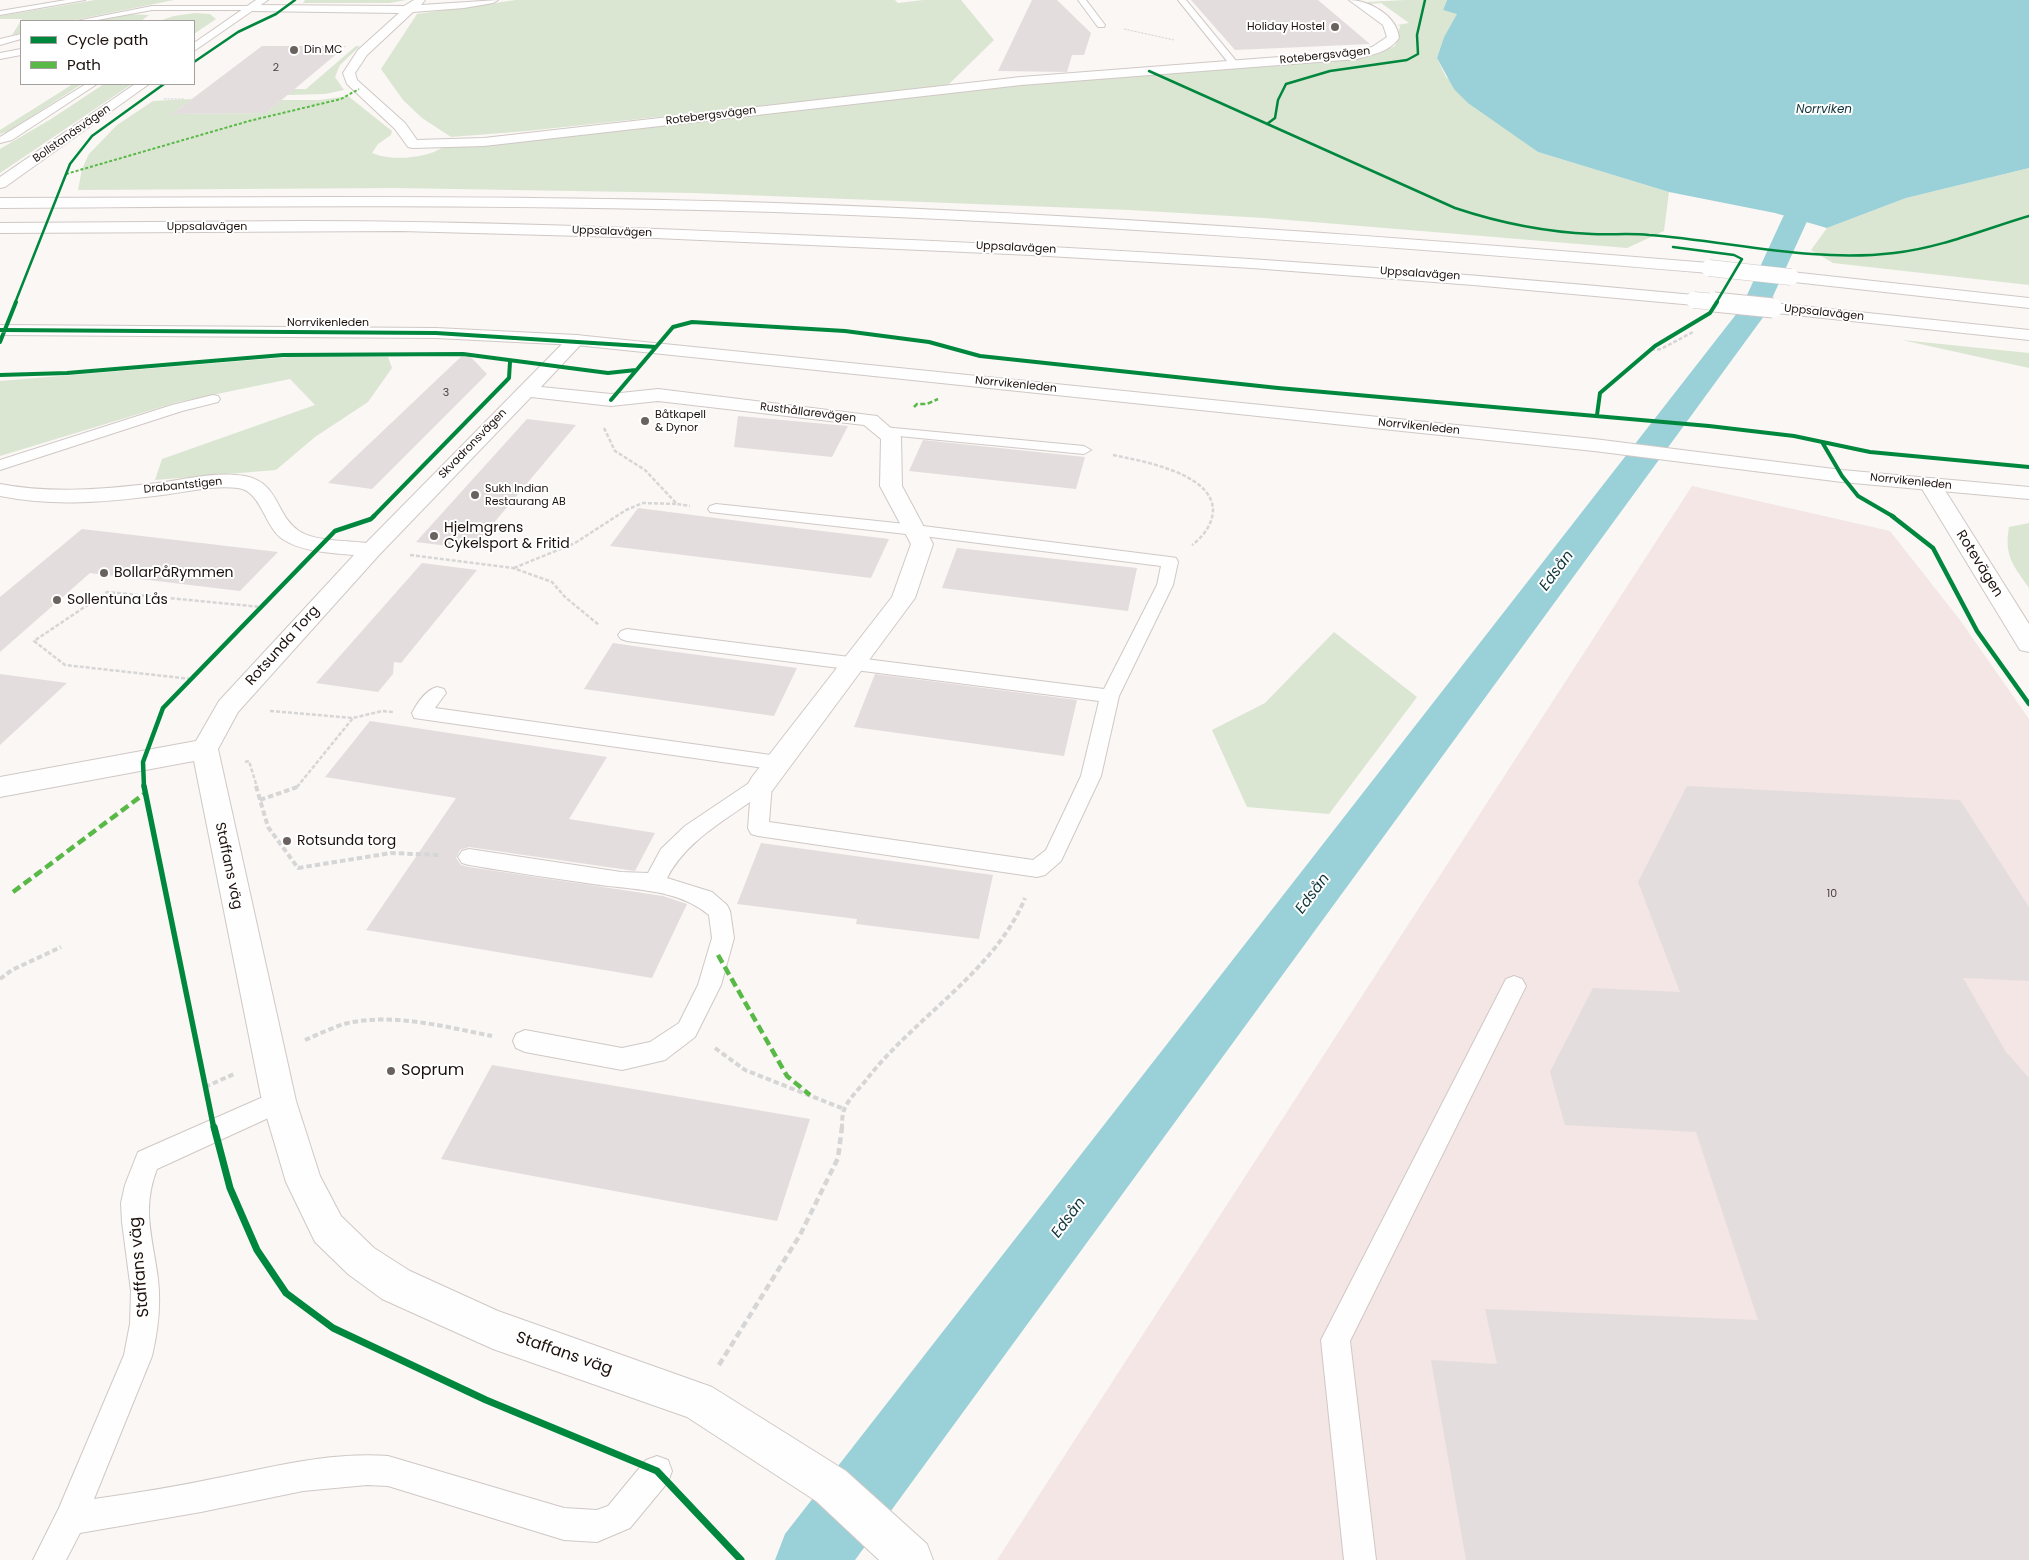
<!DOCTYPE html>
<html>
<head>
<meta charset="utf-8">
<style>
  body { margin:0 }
  #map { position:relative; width:2029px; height:1560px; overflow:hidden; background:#faf7f5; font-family:Poppins,sans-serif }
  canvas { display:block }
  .legend { position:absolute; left:20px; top:20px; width:175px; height:65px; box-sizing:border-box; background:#fff; border:1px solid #a4a09e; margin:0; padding:6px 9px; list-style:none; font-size:15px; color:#1c110d }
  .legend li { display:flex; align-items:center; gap:10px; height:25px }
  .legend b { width:25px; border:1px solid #a4a09e }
</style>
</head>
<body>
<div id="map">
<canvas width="2029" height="1560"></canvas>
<ul class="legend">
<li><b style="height:6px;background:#00873e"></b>Cycle path</li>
<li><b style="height:6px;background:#58b947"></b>Path</li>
</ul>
</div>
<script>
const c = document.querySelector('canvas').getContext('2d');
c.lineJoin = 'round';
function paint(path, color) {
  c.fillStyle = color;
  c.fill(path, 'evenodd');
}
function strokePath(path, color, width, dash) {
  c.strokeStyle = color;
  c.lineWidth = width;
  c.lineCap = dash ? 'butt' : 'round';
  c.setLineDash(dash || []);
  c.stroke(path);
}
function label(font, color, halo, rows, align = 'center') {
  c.font = font + ' Poppins,sans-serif';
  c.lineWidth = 4;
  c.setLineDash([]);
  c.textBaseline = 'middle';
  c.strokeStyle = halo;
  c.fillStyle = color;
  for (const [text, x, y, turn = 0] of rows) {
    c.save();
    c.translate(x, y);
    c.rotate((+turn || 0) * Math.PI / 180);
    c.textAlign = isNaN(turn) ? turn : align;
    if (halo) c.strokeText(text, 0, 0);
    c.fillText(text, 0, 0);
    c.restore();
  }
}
paint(new Path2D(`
  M1692 486 1890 531 1960 620 2029 719V1560H997Z`), '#f3e6e5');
paint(new Path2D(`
  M95 0H174L69 21H21V33L12 35 22 19H0V16Z
  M305 0H406L390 3H303Z
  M516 0H895L898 3 923 0H961L994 40 947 86 527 131 451 137 422 118 403 100 381 69 417 14Z
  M1405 0H1447L1443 10 1458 13 1444 37 1437 58 1446 77 1508 130 1538 152 1669 192 1664 231 1627 248 1264 218 1129 210 693 193 394 188 78 190 82 169 89 154 117 125 153 101 192 99 172 114 266 113 281 100H319L348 96 392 131 391 135 378 144 372 153C389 161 427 159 443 147L1070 80 1369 56 1395 46 1400 26 1397 25 1409 23 1381 3 1369 4 1367 2Z
  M195 13 210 14 216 19 194 34V21H159L174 16Z
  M126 14 149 15 141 21H95Z
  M356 46H360L340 65 335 77 344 90 325 94 287 95 294 89H306Z
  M73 84H82L9 131 0 134V130Z
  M104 84H132L0 173V149L51 119Z
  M2029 168V285L1833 263 1811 250 1827 228 1906 198Z
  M1902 340 2029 353V368Z
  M290 357H388L392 368 368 402 315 437 276 470 155 480 162 459 315 405 290 379 178 402 0 456V381Z
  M2029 523V588C2013 565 2004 556 2009 527Z
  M1334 632 1417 697 1329 814 1247 807 1212 730 1265 703Z`), '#dbe6d2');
paint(new Path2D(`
  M1447 0H2029V168L1906 198 1827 228 1775 213 1669 192 1538 152 1468 103 1454 89 1437 58 1444 37 1457 14 1443 10Z`), '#9ad0d7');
paint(new Path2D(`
  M1796 209 1805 212 1809 217 1764 316 855 1560H775L785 1534 1741 308 1783 217 1787 212Z`), '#9ad0d7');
paint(new Path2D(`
  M1032 0H1057L1091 33 1084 55H1072L1067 72 998 71Z
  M1191 0H1318L1370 44 1235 50Z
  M262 46H346L266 113 172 114Z
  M466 352 487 374 372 489 328 483Z
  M738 416 848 426 832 457 734 447Z
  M527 419 576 425 472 549 416 542Z
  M923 440 961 444 1085 457 1076 489 909 471Z
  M638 508 763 524 889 539 871 578 610 546Z
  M82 529 278 552 240 591 90 573 0 652V597Z
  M957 548 1137 568 1128 611 942 588Z
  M422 563 477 570 401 663 394 662 393 674 378 692 316 683Z
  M613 643 661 650 797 668 774 716 584 689Z
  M0 674 67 683 0 745Z
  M875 674 1077 700 1064 756 854 727Z
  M370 721 607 757 569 819 655 833 635 871 469 847 460 850 456 858 461 865 469 867 663 896 687 904 652 978 366 930 456 798 325 777Z
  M1687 786 1960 800 2029 907V981L1963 978 2006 1052 2029 1078V1560H1466L1431 1360 1497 1364 1485 1309 1758 1320 1696 1132 1565 1125 1550 1072 1593 988 1680 992 1638 882Z
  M761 843 993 875 979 939 856 924 857 919 737 904Z
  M492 1065 810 1119 777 1221 441 1159Z`), '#e4ddde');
const lane = new Path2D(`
  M66 0H85L0 15V11Z
  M1078 0H1086L1105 25 1104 27H1098Z
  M1178 0H1186L1237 62V66H1231Z
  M152 6H251L255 8 251 10H152L92 21H76Z
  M21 34V39L0 45V39Z
  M21 49V55L0 59V53Z
  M86 84H97L12 140 0 143V137Z
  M213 395 218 396 220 399 218 402 182 411 0 470V460L172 405Z
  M883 427 1084 446 1091 450 1084 454 878 434 876 431 878 428Z
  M716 504 915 525 1170 557 1176 558 1178 562 1173 585 1119 696 1101 776 1061 861 1045 875 1037 877 758 836 751 834 748 828 750 802C719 824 685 843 667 878L712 892 727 905 730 911 734 938 721 985 695 1037 665 1060 622 1070 525 1052 516 1048 513 1041 516 1034 525 1030 622 1048 650 1042 679 1023 698 985 712 938 709 915C677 888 632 890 593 884 552 878 510 872 469 865L462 863 458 857 462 851 469 849 621 872 648 873 661 849 685 826 755 779 762 777 769 779 772 784 769 822 1033 860 1046 850 1081 776 1099 701 627 641 621 639 618 635 621 631 627 629 1104 689 1157 585 1161 566 915 535 710 512 708 509 710 506Z
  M437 687 444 689 446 693 435 708 778 756 785 758 788 763 785 768 778 770 414 718 412 713C417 703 426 690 437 687Z
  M1514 976 1522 979 1526 986 1350 1341 1376 1560H1344L1321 1340 1506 979Z
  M279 1090 288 1093 291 1101 288 1109 157 1169C141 1210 153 1238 158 1279 161 1305 158 1331 152 1356L94 1499C137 1493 179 1486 222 1477 277 1466 331 1452 388 1456L564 1508 597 1510 608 1506 646 1460 657 1456 668 1460 672 1471 668 1482 630 1528 597 1542 564 1540 388 1486 367 1485 303 1491 201 1512 80 1533 66 1560H33L59 1508 124 1355 130 1324 131 1291 122 1222 121 1203 125 1185 138 1152Z`);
const street = new Path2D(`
  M414 0H425L421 5 498 0 493 3 464 8 413 12 367 55 355 73 357 80 405 123 417 140 484 138 1021 77 1357 51 1372 47 1387 37 1383 25 1349 0C1368 0 1397 15 1399 38 1389 52 1374 54 1357 59L1021 85 484 146 413 148 408 147 395 129 347 84 343 73 358 50 399 13 251 11 246 8 251 5 404 6Z
  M576 335 582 336 585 340 541 387 611 394 658 389 877 416 901 437 902 486 933 544 915 598 772 791 762 794 752 791 748 784 752 777 892 597 911 544 880 486 881 439 864 425 658 401 611 406 531 397 379 555 238 712 218 749 296 1101 320 1176 341 1216 374 1248 410 1271 498 1311 712 1387 846 1471 927 1544 933 1560H879L816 1501 687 1417 493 1349 382 1299 348 1274 315 1242 286 1182 262 1101 194 761 0 797V777L196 741 219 701 354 555C332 553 303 552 284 540 264 528 262 491 238 488 213 485 187 492 162 495 107 502 55 507 0 496V484C53 494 105 489 158 483 187 479 216 471 245 476 280 483 275 515 299 531 317 542 345 540 366 543L570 336Z
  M1930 478 1937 480 1941 484 2029 624V652L2020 650 1919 484 1923 480Z`);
const secondary = new Path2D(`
  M256 0H268L194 51V43Z
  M135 84H149L5 187 0 188V177Z
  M0 325 436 328 576 335 1594 439 1842 470 2029 487V499L1842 482 1594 451 576 345 436 338 0 335Z`);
const highway = new Path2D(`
  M332 197C480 197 628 198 776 203 1087 214 1398 237 1709 263L1715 264 1717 268 1715 272 1709 273C1398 247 1086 223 774 212 516 204 258 206 0 208V198Z
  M301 221C474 221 646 228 819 236 1112 248 1403 267 1694 295L1700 296 1703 300 1700 304 1694 305 1473 285 1252 268 1031 255 656 238 401 231 0 233V223Z
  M1791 272 2029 298V308L1785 281 1783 277 1785 273Z
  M1773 303 2029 330V340L1767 312 1764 308 1767 304Z`);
strokePath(lane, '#d0c8c5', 2);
strokePath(street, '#d0c8c5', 2);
strokePath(secondary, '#d0c8c5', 2);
strokePath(highway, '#d0c8c5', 2);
strokePath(new Path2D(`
  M1124 29 1174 40
  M164 99H184`), '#d7d6d6', 1, [2.5, 1]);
strokePath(new Path2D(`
  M1651 350 1661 349 1693 332
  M604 428 615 451 645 470 677 504 690 506
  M1113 455C1142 461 1211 473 1213 509 1213 524 1203 537 1192 545
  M410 555 513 568 552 582 565 597 599 625
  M514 568 575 543 626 510 643 503 677 504
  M191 679 65 665 34 641 107 592 261 607
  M270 711 353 718 382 711 393 712
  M245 762 249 761 257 787
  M297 787 353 718`), '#d7d6d6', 2.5, [4, 2]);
strokePath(new Path2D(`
  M256 786 268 827 298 868 391 853 440 855
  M260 800 300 786
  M0 979 12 970 61 947
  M305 1040C319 1034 333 1027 348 1023 395 1013 446 1027 492 1036
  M715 1048 745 1070 844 1109
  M205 1087 234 1074
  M842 1129C842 1123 842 1115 844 1110 848 1099 860 1088 867 1079 914 1018 996 970 1025 898`), '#d7d6d6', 4, [5.5, 3]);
strokePath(new Path2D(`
  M719 1365 800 1235 838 1158 842 1127`), '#d7d6d6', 4.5, [7, 4]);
paint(lane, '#fefefe');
paint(street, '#fefefe');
paint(secondary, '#fefefe');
paint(highway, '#fefefe');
const highwayBridgeFar1 = new Path2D(`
  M1709 268 1791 277
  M1694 300 1726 303`);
const highwayBridge = new Path2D(`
  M1714 302 1773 308`);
strokePath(highwayBridgeFar1, '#d0c8c5', 17, []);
strokePath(highwayBridge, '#d0c8c5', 21, []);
strokePath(highwayBridgeFar1, '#fefefe', 16);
strokePath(highwayBridge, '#fefefe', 19);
strokePath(new Path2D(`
  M66 174 249 121 341 99 359 89`), '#58b947', 2, [3, 2]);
strokePath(new Path2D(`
  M914 407 917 404H927L938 399`), '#58b947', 2.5, [5, 2.5]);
strokePath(new Path2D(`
  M13 892 144 794
  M718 955 787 1076 810 1095`), '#58b947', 4.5, [9, 4.5]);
strokePath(new Path2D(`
  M194 62 238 32 276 14 295 0
  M1149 71 1455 208C1500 223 1545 232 1592 234 1611 235 1630 233 1649 235 1730 241 1812 263 1894 253 1940 248 1985 229 2029 216
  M1267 124 1275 118 1278 100 1286 84 1330 71 1407 60 1418 54 1417 35 1425 0
  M1673 247 1734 255 1742 259 1716 303
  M15 303 70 164 92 136 164 84`), '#00873e', 2.5);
strokePath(new Path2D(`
  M0 330 436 333 656 347
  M0 342 16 302
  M0 375 67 373 283 355 463 354 608 373 636 370
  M611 400 673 327 692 322 845 331 929 342 980 356 1278 388 1709 426 1794 436 1870 452 2029 467
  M1597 415 1600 393 1655 346 1710 313 1717 302
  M1822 442 1842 476 1858 496 1894 517
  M373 517 509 378 510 362`), '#00873e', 4);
strokePath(new Path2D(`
  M1892 516 1933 548 1977 631 2029 704
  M144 787 143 762 163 708 335 531 371 519 374 516`), '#00873e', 4.5);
strokePath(new Path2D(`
  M144 786 214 1129`), '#00873e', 5.5);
strokePath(new Path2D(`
  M214 1127 230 1188 257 1250 286 1293 333 1328 486 1400 657 1471 741 1560`), '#00873e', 7);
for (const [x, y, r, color] of [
  [1335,27,5,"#6a625e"],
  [294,50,5,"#6a625e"],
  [645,421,5,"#6a625e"],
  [475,495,5,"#6a625e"],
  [434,536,5,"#6a625e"],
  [104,573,5,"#6a625e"],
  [57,600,5,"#6a625e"],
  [287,841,5,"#6a625e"],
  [391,1071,5,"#6a625e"]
]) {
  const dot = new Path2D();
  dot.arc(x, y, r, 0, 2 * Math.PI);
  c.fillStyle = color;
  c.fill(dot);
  strokePath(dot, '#fff', 2);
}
label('11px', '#1c110d', '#fff', [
  ["Holiday Hostel",1325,27,"right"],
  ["Din MC",304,50],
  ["Båtkapell",655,415],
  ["& Dynor",655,428],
  ["Sukh Indian",485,489],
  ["Restaurang AB",485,502]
], 'left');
label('11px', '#1c110d', '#fff', [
  ["Rotebergsvägen",1325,56,-6],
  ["Rotebergsvägen",711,116,-7],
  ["Bollstanäsvägen",72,134,-35],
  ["Uppsalavägen",207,227],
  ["Uppsalavägen",612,232,2],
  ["Uppsalavägen",1016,248,3],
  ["Uppsalavägen",1420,274,4],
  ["Uppsalavägen",1824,313,6],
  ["Norrvikenleden",328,323],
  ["Norrvikenleden",1016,385,6],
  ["Rusthållarevägen",808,413,7],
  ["Norrvikenleden",1419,427,6],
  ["Skvadronsvägen",473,444,-46],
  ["Norrvikenleden",1911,482,6],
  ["Drabantstigen",183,486,-6]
]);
label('11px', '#4e4441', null, [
  ["2",276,68],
  ["3",446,393],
  ["10",1832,894]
]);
label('italic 12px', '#10363b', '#fff', [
  ["Norrviken",1824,110]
]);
label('14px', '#1c110d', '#fff', [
  ["Hjelmgrens",444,528],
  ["Cykelsport & Fritid",444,544],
  ["BollarPåRymmen",114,573],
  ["Sollentuna Lås",67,600],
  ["Rotsunda torg",297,841]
], 'left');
label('14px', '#1c110d', '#fff', [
  ["Rotevägen",1979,564,58],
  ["Rotsunda Torg",283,646,-48],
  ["Staffans väg",228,866,78]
]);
label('italic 15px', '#10363b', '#fff', [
  ["Edsån",1557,571,-53],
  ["Edsån",1313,894,-53],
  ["Edsån",1069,1218,-53]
]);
label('16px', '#1c110d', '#fff', [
  ["Soprum",401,1071]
], 'left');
label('16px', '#1c110d', '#fff', [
  ["Staffans väg",140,1267,-95],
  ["Staffans väg",564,1354,19]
]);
</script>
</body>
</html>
